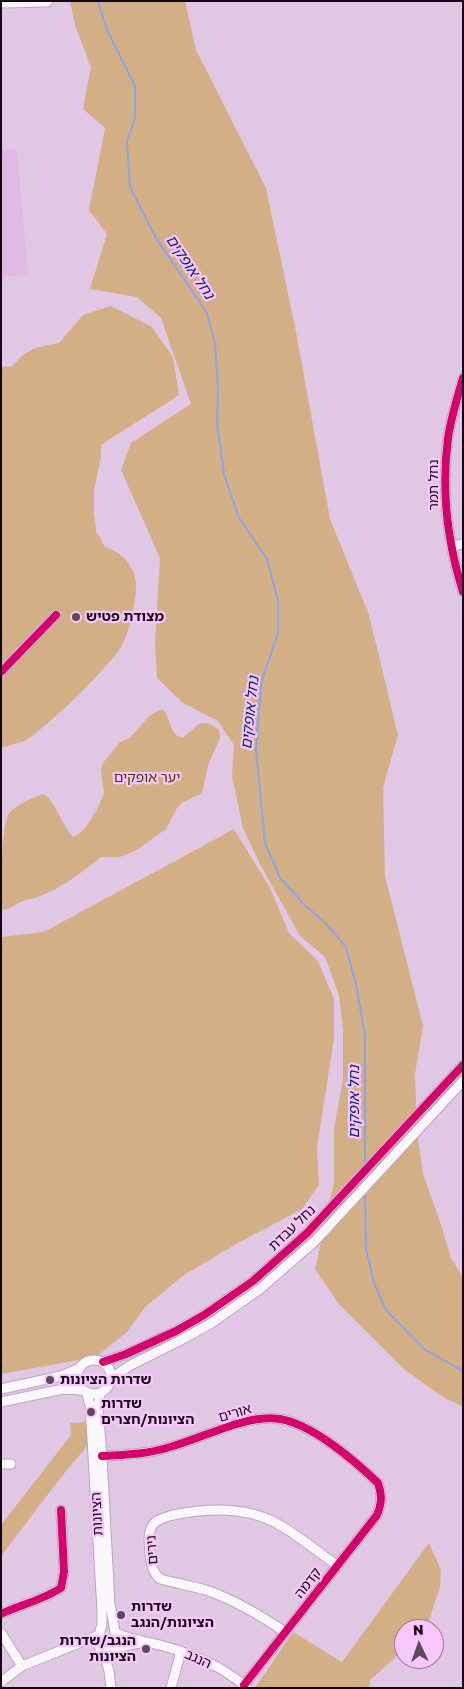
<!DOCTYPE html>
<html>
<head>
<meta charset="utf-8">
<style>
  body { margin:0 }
  #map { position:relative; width:464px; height:1689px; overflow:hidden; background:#e0c7e3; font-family:"Golos Text",sans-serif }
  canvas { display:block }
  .frame { position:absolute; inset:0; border:2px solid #150517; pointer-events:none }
  .north { position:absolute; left:394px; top:1619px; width:50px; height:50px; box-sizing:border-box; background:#f8c7fd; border:1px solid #9d79a1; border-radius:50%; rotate:357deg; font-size:14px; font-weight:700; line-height:20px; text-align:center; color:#150517 }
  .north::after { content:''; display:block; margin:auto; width:18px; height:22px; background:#5c495e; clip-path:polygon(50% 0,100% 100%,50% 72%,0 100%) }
</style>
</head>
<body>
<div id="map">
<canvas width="464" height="1689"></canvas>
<div class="frame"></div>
<div class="north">N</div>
</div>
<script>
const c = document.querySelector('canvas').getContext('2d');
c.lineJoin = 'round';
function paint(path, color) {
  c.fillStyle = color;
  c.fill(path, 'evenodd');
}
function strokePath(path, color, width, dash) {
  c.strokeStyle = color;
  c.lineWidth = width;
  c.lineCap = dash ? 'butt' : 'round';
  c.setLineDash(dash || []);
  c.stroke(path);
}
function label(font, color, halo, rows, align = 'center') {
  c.font = font + ' "Golos Text","Noto Sans Hebrew",sans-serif';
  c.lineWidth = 4.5;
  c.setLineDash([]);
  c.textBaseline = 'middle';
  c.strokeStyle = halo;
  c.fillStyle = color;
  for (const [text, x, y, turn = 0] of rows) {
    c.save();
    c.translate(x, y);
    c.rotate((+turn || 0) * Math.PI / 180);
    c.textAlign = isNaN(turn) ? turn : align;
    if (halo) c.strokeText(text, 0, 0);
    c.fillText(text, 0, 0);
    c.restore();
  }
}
paint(new Path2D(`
  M17 149 28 275 1 276V150Z`), '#e1b9e5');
paint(new Path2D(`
  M70 1H185L196 50 266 188 296 332 330 519 369 615 398 735 383 787 385 876 423 1026 415 1074 417 1132 423 1174 439 1219 451 1258 463 1277V1407L443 1397 404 1369 338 1303 315 1269 334 1182V1129L343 1079V1030L339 995 325 957 300 936 260 864 243 828 232 776 234 745 218 721 183 703 157 678 155 643 160 558 121 470 131 443 191 404 161 318 137 297 90 289 107 234 89 210 105 128 83 109 91 67 75 25Z
  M111 306 152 327 173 357 179 395 101 445V457L94 490V514L96 531 105 547C123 552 136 568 136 586 135 606 131 627 122 645 118 654 110 661 103 669 81 694 57 716 31 737L25 741 1 748V367L12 366 23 355 35 348 59 343 83 315Z
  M162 709C172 717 168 735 183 738 197 727 201 715 219 730L220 738 208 765 203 789 201 794 183 802 177 808 166 829 135 851 120 857H101C81 873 62 888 38 897 33 899 28 899 23 901 15 904 10 910 1 910 1 887 0 831 9 813 15 806 34 797 43 794 53 797 64 828 73 837L79 834 86 827 96 811 104 794 101 769 103 763 120 742 130 738 149 716Z
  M234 829 270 888 289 933 318 961 334 999V1038L317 1147 319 1185 302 1209 238 1243 184 1275 145 1307 127 1332 96 1357 1 1374V937L44 932Z
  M87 1422 88 1445 62 1476 1 1556V1525L71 1435 70 1423Z
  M429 1543 441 1570 440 1587 426 1629H404V1650L370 1680 369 1688H255L293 1632 342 1662Z`), '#d3af86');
strokePath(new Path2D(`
  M98 1 107 30 135 86V118L127 142 130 187 156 238 207 313 215 344 218 387 217 423 224 474 239 518 267 559 278 601V633L261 683 256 750 265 843 280 878 305 905 327 925 346 947 356 984 365 1036V1165
  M365 1192 366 1248 374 1283 386 1310 424 1349 463 1371`), '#8ba3ea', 2);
const minor = new Path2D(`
  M463 378C457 398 451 418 448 438 441 491 447 541 463 592
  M451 546 463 544
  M1 672 56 615
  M77 1377a17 17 0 1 1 34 0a17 17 0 1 1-34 0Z
  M103 1362 126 1354 176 1331 204 1315 253 1281 307 1233 463 1065
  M112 1378 129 1366 181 1340 210 1324 260 1289 315 1241 463 1081
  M1 1389 61 1376 79 1368
  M87 1394 90 1405 102 1611V1624L97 1643 101 1650 109 1652 124 1646 144 1642
  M100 1394 98 1406 102 1456 110 1604 115 1632
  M1 1402 63 1389 81 1390
  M102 1456C125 1455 148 1454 170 1447 204 1438 245 1414 280 1419 312 1424 355 1461 378 1483 382 1495 382 1503 377 1515L244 1685
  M1 1464H11
  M1 1614C20 1605 43 1600 61 1588L64 1572 61 1510
  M285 1632C260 1615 235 1600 206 1590 191 1586 175 1583 160 1579 149 1569 150 1553 149 1539 149 1522 158 1519 173 1515 207 1508 246 1506 278 1524 299 1536 318 1552 338 1566
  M1 1633 22 1666
  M118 1634C133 1640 148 1642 163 1646 193 1654 224 1667 247 1688
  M103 1651 109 1671 111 1688
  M1 1682 22 1666 99 1635
  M171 1688 181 1651`);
const major = new Path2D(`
  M1 2 47 1`);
strokePath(minor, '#bba7bd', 11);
strokePath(major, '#bba7bd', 13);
strokePath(minor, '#faf7fb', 9);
strokePath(major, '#faf7fb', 11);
strokePath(new Path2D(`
  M463 378C457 398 451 418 448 438 441 491 447 541 463 592
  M1 672 56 615
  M103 1362 126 1354 176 1331 204 1315 253 1281 307 1233 463 1065
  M102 1456C125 1455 148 1454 170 1447 204 1438 245 1414 280 1419 312 1424 355 1461 378 1483 382 1495 382 1503 377 1515L244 1685
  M1 1614C20 1605 43 1600 61 1588L64 1572 61 1510`), '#d6006c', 8);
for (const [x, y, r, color] of [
  [76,617,5,"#5c495e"],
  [50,1380,5,"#5c495e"],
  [91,1412,5,"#5c495e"],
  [121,1615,5,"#5c495e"],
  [146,1649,5,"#5c495e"]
]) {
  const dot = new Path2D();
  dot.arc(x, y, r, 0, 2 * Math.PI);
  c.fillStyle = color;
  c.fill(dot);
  strokePath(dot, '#f8c7fd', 2);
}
label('14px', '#150517', '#f8c7fd', [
  ["נחל תמר",434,485,-90],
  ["נחל עבדת",292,1228,-44],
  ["אורים",235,1413,-16],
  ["הציונות",97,1514,-93],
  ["נירים",152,1550,-94],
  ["קדמה",308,1583,-52],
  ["הנגב",198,1659,24]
]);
label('bold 14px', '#150517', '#f8c7fd', [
  ["מצודת פטיש",86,617],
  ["שדרות הציונות",60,1380],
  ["שדרות",101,1404],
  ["הציונות/חצרים",101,1420],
  ["שדרות",131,1607],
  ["הציונות/הנגב",131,1623],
  ["הנגב/שדרות",136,1641,"right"],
  ["הציונות",136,1657,"right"]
], 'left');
label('14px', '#4a3503', '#f8c7fd', [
  ["יער אופקים",147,778]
]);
label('italic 15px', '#001e85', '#f8c7fd', [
  ["נחל אופקים",190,267,56],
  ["נחל אופקים",250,713,-84],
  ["נחל אופקים",354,1102,-90]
]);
</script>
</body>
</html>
